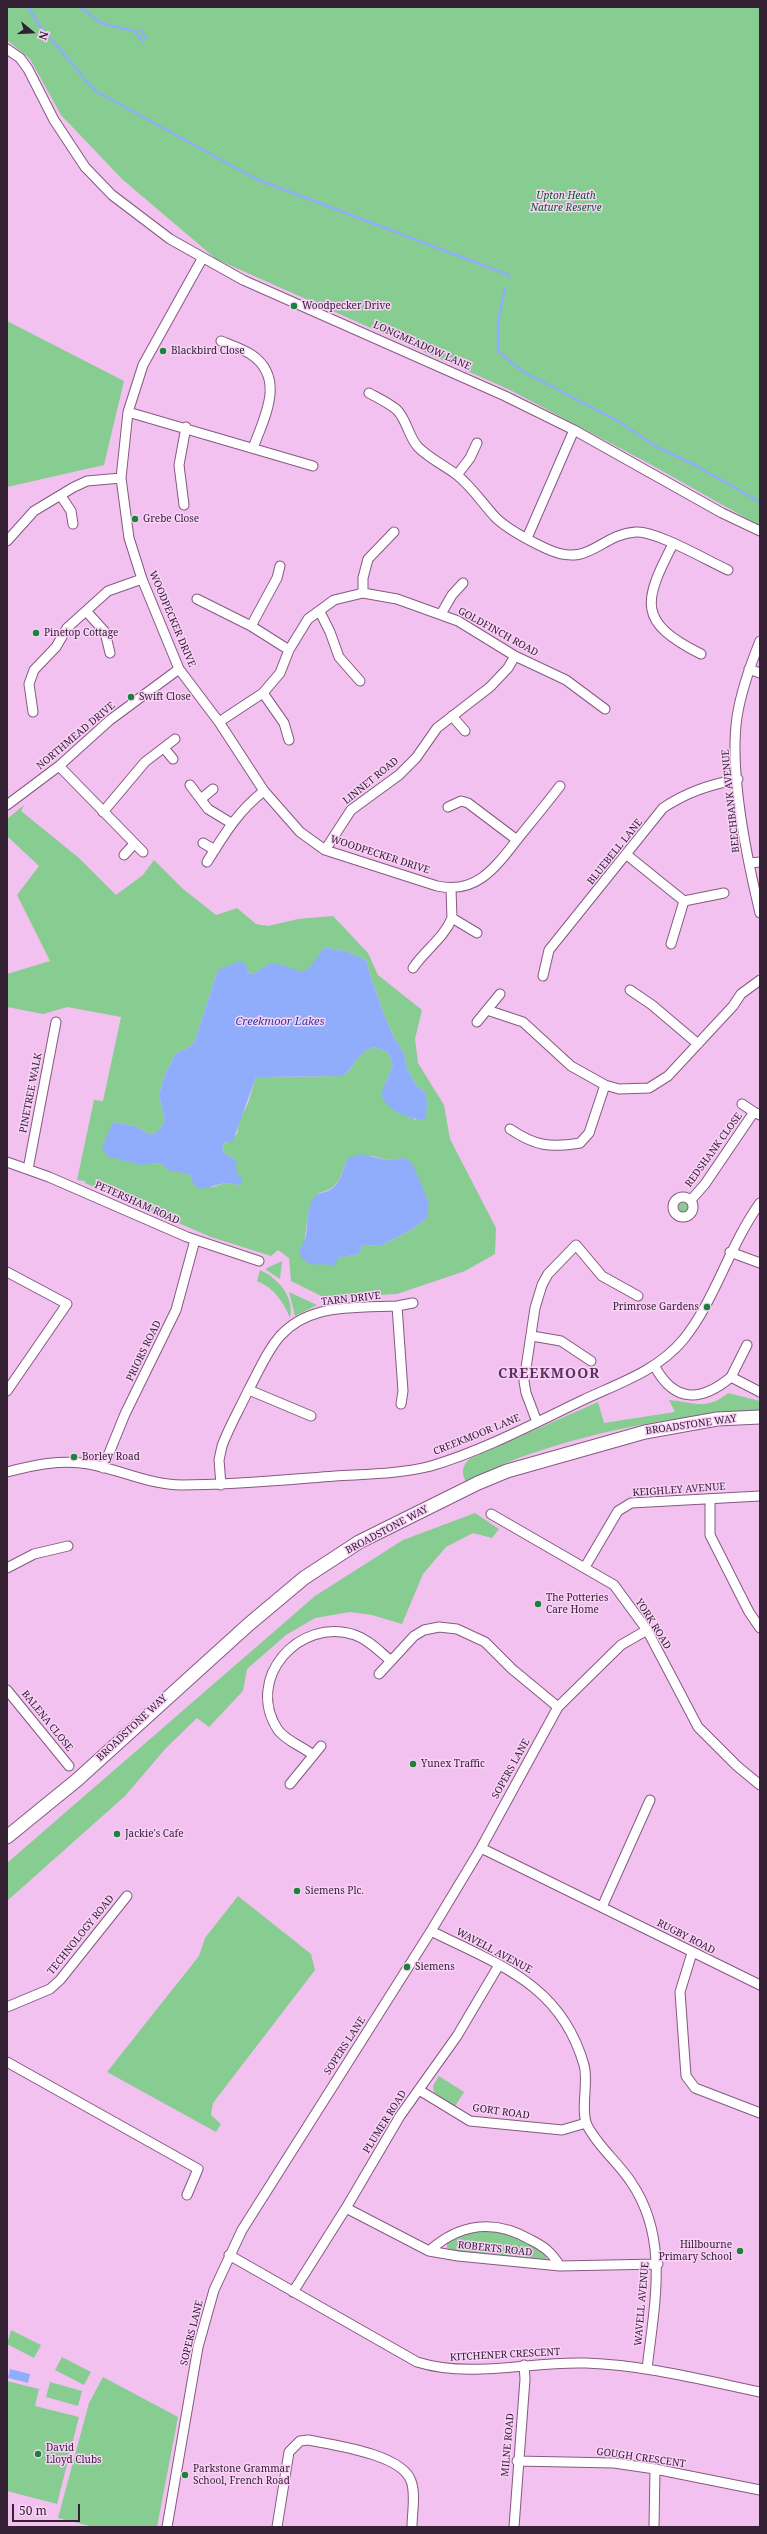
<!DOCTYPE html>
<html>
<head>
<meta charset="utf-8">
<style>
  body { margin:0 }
  #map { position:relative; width:767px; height:2534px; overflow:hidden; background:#f3c1f0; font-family:"Noto Serif",serif }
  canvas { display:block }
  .frame { position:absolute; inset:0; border:8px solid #342234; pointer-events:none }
  .north { position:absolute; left:12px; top:12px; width:40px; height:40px; -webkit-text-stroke:3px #fad2f8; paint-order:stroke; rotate:108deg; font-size:11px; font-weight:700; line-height:16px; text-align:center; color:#342234 }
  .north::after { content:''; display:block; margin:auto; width:14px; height:18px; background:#342234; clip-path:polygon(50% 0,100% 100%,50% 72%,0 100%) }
  .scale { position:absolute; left:12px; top:2504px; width:68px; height:18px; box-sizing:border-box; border:2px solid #342234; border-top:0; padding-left:5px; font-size:12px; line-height:14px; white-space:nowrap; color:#342234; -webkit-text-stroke:3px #fad2f8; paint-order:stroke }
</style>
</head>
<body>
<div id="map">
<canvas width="767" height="2534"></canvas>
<div class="frame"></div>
<div class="north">N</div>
<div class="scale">50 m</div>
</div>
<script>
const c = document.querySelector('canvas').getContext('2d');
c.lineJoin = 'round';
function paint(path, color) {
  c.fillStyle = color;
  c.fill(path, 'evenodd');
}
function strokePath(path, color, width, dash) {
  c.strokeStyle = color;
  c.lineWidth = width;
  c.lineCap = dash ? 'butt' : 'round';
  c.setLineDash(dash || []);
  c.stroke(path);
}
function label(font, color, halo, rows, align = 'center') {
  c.font = font + ' "Noto Serif",serif';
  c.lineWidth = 3;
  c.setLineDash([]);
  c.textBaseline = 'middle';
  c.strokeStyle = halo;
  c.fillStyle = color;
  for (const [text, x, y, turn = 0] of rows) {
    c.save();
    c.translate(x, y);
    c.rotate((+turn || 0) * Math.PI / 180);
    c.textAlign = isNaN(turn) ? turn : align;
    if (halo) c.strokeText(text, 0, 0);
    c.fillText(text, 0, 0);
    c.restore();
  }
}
paint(new Path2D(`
  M7 7H760V526L648 463 510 390 216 259 122 179 61 115 30 59 7 40Z
  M7 321 124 381 104 465 7 487Z
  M24 805 21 811 79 858 116 895 143 875 154 860 183 889 216 915 237 908 256 924 268 926 298 919 333 916 368 953 378 975 422 1010 415 1039 418 1063 444 1105 450 1139 496 1228 495 1254 465 1271 397 1294 325 1298 291 1281 289 1258 278 1250 271 1256 211 1237 85 1183V1181L77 1180 94 1100 103 1101 121 1017 67 1007 43 1014 7 1007V974L50 961 17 895 39 866 7 836V819ZM324 947 348 952 367 961 369 972 385 1017 394 1037 404 1054 407 1069 416 1085 425 1092 416 1120 394 1109 385 1085 393 1065 388 1052 374 1047C353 1054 358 1065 343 1076L256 1077 248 1103 239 1122 237 1134 222 1146 224 1153 236 1160 235 1169 240 1185 225 1183 213 1187 194 1184 189 1174 160 1163 151 1164 113 1122 134 1126 151 1135C176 1122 158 1111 160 1092 162 1079 170 1065 175 1054L188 1048 194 1043 218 970 246 971 253 974C273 963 302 975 308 971 314 967 320 954 324 947ZM373 1156 387 1160 404 1158 427 1218 411 1230 380 1246 362 1245 359 1254 337 1258 299 1250 304 1244 309 1209 319 1193C340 1188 340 1177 347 1159Z
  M678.5 1207a5.5 5.5 0 1 1 11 0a5.5 5.5 0 1 1-11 0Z
  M282 1261 280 1279 265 1269Z
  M260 1270C278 1278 295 1297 290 1318 283 1301 274 1288 257 1281Z
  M289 1292 317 1305 295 1316Z
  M728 1393 760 1401V1412C683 1414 603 1429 530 1454 508 1461 487 1472 466 1482 461 1472 462 1467 469 1459L598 1402 604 1423 675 1412 669 1400C693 1402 707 1411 728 1393Z
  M475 1513 499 1529 492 1538 473 1533 446 1547 423 1574 402 1624 372 1615 350 1612 315 1618 286 1635 247 1669 243 1691 209 1727 197 1718 166 1748 125 1796 7 1901V1863L315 1596 403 1540Z
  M238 1896 311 1954 315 1970 213 2103 211 2115 221 2124 216 2132 107 2072 199 1956 205 1938Z
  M439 2076 464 2092 454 2108 434 2092 433 2086Z
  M480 2230C503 2232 533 2235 547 2257L545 2260 453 2251 447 2248V2241Z
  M11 2330 41 2345 34 2358 7 2344Z
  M62 2357 91 2372 84 2385 55 2370Z
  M103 2377 178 2417 157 2527H94L58 2518 89 2403Z
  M7 2381 39 2389 35 2406 79 2417 57 2504 7 2491Z
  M50 2382 82 2391 78 2406 46 2397Z`), '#87cc91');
paint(new Path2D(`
  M324 947 348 952 367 961 369 972 385 1017 394 1037 404 1054 407 1069 416 1085 425 1092 427 1103 426 1119C409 1121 387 1110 381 1094L393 1065 388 1052 374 1047C354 1054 357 1065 343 1076L256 1077 233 1141 226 1142 222 1146 224 1153 236 1160 237 1175 243 1178 240 1185 225 1183 201 1189 194 1185 189 1174 170 1171 160 1163 140 1165 107 1156 102 1147 113 1122 134 1126 151 1135C176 1122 158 1111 160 1092 162 1079 170 1065 175 1054L188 1048 194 1043 218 970 240 961 247 966V972L253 974 271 963C308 969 300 984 324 947Z
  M360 1154 387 1160 404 1158 412 1163 429 1203 427 1218 411 1230 380 1246 362 1245 359 1254 337 1258 336 1265 309 1264 301 1257 299 1250C312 1236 303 1215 313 1199 318 1191 325 1194 331 1189 341 1183 343 1169 347 1159Z
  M10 2369 30 2374 28 2383 8 2378Z`), '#90adfb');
strokePath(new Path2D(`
  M28 7 40 26 94 90 256 179 509 275V277
  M80 7 101 23 137 32
  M141 30 146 39
  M135 32 142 41
  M505 288 498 322V351L522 371 618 421 657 447 695 465 760 502`), '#90adfb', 2.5);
const street = new Path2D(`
  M7 49 20 58 28 69 54 120 85 167 112 195 170 239 243 280 505 396 574 430 722 513 760 531
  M202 259 143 365 128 412 121 478 129 538 142 579 179 669 219 722 264 791 300 832 325 850 437 886C478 895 497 865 520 836 533 820 547 803 560 786
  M221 341C231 345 243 349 252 355 286 379 264 418 253 448
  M369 393C378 398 389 403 397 410 407 420 408 436 418 447 430 459 444 465 457 475 472 487 483 504 496 518 510 531 528 540 545 548 590 570 599 534 636 532 657 531 706 560 728 570
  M128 412 313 466
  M457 475 470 458 477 443
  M61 496 71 511 73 524
  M184 505 179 465 186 427
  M527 538 574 430
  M7 541 34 511 74 487 87 481 121 478
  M673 544C643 602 637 622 701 654
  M363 593V578L368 559 394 532
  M197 599 251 626 289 650
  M86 611 105 632 110 653
  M320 612 330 632 339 657 360 681
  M441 614 452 595 463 583
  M251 626 277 578 280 566
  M760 641C750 666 741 691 737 717 729 772 747 859 760 913
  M749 669 760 673
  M263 693 284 723 289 740
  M33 712 29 684 34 670 56 647 67 628 108 591 142 579
  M452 716 465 731
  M219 722 263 693 280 673 289 650 308 619 334 600 363 593 397 599 458 621 515 656 566 680 605 709
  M164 748 173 759
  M59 766 143 852
  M190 785 208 809 231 823
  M201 799 213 789
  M7 805 59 766 110 720 179 669
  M448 807 461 801 468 803 517 840
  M103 812 145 762 175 739
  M203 843 215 850
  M325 850 351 810 399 775 416 758 437 728 490 687 508 668 515 656
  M124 855 134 844
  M627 855 684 901 724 893
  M207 862C224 835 238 811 264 791
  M749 863 760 862
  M451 889 452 918 477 933
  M671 944 684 901
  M413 968C425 950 444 938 452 918
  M543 976 549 950 663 808C687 792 709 785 738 779
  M630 990 652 1005 698 1044
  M487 1010 523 1022 571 1066 605 1085 619 1089 649 1088 668 1076 733 1006 741 994 760 980
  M477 1022 500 994
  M742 1104 754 1112
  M510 1129C535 1146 550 1148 580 1143L589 1133 605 1085
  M7 1162 49 1177 187 1237 259 1261
  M28 1169 56 1022
  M673 1207a10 10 0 1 1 20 0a10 10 0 1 1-20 0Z
  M691 1200 705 1184 754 1112 760 1115
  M730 1252 760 1263
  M7 1272 67 1304 7 1391
  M397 1306 413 1303
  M532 1336 561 1341 591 1361
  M655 1367C675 1403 701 1402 731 1377L760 1392
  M731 1377 747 1345
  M249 1390 311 1416
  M537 1422 526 1393 524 1381 535 1308 542 1285 548 1274 576 1245 602 1276 638 1296
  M103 1468 125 1414 176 1310 195 1240
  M7 1472C34 1465 61 1459 89 1464 121 1470 150 1485 182 1485 233 1485 284 1480 335 1476 367 1474 400 1474 431 1466 482 1451 535 1423 583 1400 619 1383 657 1371 683 1340 715 1301 729 1246 760 1203
  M221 1485 219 1460 222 1446C229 1427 239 1410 248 1391 268 1354 276 1324 321 1312 343 1306 374 1307 397 1306L403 1391 401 1404
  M710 1499V1535L749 1612 760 1628
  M491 1514 614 1585 647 1630 698 1727 737 1766 760 1785
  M585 1567 618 1511 631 1503 760 1496
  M7 1568 34 1554 68 1546
  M379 1674 414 1636 424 1630 439 1627 457 1629 485 1642 512 1669 558 1707
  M7 1690 69 1766
  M313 1755C302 1746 286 1741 278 1730 244 1679 299 1616 355 1635 369 1640 379 1651 390 1660
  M290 1784 321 1746
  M481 1848 760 1985
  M602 1907 650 1800
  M431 1931C499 1965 561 1984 584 2065 589 2081 580 2110 587 2125 598 2147 618 2162 631 2182 670 2239 654 2305 647 2369
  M692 1953 680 1992 686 2076 695 2088 760 2113
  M7 2007 50 1989 60 1980 127 1896
  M7 2062 198 2169 187 2195
  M419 2090 470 2121 562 2130 586 2123
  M346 2208 429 2251 458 2256 560 2266 658 2264
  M429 2251C460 2223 495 2219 531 2240 545 2247 552 2253 560 2266
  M229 2255 417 2362C472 2379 529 2361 586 2363 645 2365 703 2380 760 2392
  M293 2292 346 2208 400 2116 457 2036 499 1965
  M517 2461 614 2463 655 2469 760 2490
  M167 2527 198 2347 214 2290 242 2230 431 1931 481 1848 558 1707 621 1645 647 1630
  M277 2527 289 2452 300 2441 308 2440C333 2445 402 2454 411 2481 416 2494 412 2513 412 2527
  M514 2527 525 2379 524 2365
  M654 2527 655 2469`);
const secondary = new Path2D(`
  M7 1837 77 1780 248 1625 304 1578 359 1542 478 1483 507 1471 645 1432 717 1419 760 1417`);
strokePath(street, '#855983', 11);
strokePath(secondary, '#855983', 15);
strokePath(street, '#fff', 9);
strokePath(secondary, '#fff', 13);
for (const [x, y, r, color] of [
  [294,306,4,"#1a8338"],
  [163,351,4,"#1a8338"],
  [135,519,4,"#1a8338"],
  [36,633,4,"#1a8338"],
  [131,697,4,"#1a8338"],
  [707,1307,4,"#1a8338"],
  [74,1457,4,"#1a8338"],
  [538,1604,4,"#1a8338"],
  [413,1764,4,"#1a8338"],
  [117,1834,4,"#1a8338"],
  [297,1891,4,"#1a8338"],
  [407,1967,4,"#1a8338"],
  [740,2251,4,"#1a8338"],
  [38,2454,4,"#1a8338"],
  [185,2475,4,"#1a8338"]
]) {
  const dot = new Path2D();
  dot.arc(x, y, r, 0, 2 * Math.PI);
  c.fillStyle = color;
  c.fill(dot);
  strokePath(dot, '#fad2f8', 1.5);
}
label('italic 10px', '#005a20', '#fad2f8', [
  ["Upton Heath",566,196],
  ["Nature Reserve",566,208]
]);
label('10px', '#342234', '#fad2f8', [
  ["Woodpecker Drive",302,306],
  ["Blackbird Close",171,351],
  ["Grebe Close",143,519],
  ["Pinetop Cottage",44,633],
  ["Swift Close",139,697],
  ["Primrose Gardens",699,1307,"right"],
  ["Borley Road",82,1457],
  ["The Potteries",546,1598],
  ["Care Home",546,1610],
  ["Yunex Traffic",421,1764],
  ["Jackie's Cafe",125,1834],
  ["Siemens Plc.",305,1891],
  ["Siemens",415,1967],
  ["Hillbourne",732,2245,"right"],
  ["Primary School",732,2257,"right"],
  ["David",46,2448],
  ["Lloyd Clubs",46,2460],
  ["Parkstone Grammar",193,2469],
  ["School, French Road",193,2481]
], 'left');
label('10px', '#342234', '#fad2f8', [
  ["LONGMEADOW LANE",422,346,24],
  ["WOODPECKER DRIVE",172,619,67],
  ["GOLDFINCH ROAD",498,632,29],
  ["NORTHMEAD DRIVE",76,736,-40],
  ["LINNET ROAD",371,781,-39],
  ["BEECHBANK AVENUE",731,801,-96],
  ["BLUEBELL LANE",615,852,-51],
  ["WOODPECKER DRIVE",380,855,18],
  ["PINETREE WALK",31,1093,-79],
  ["REDSHANK CLOSE",714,1150,-54],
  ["PETERSHAM ROAD",137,1203,24],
  ["TARN DRIVE",351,1299,-6],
  ["PRIORS ROAD",144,1351,-64],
  ["BROADSTONE WAY",691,1425,-8],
  ["CREEKMOOR LANE",477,1435,-22],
  ["KEIGHLEY AVENUE",679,1490,-4],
  ["BROADSTONE WAY",387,1530,-28],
  ["YORK ROAD",653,1624,58],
  ["BALENA CLOSE",47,1721,51],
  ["BROADSTONE WAY",132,1728,-43],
  ["SOPERS LANE",511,1769,-61],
  ["TECHNOLOGY ROAD",81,1935,-51],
  ["RUGBY ROAD",686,1937,27],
  ["WAVELL AVENUE",494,1951,28],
  ["SOPERS LANE",345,2046,-57],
  ["GORT ROAD",501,2112,8],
  ["PLUMER ROAD",385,2122,-58],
  ["ROBERTS ROAD",495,2249,6],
  ["WAVELL AVENUE",642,2304,-85],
  ["SOPERS LANE",192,2333,-76],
  ["KITCHENER CRESCENT",505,2355,-3],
  ["MILNE ROAD",508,2445,-85],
  ["GOUGH CRESCENT",641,2458,8]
]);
label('italic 11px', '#283f98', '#fad2f8', [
  ["Creekmoor Lakes",280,1022]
]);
c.letterSpacing = '1px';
label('bold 14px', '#5b325a', '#fad2f8', [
  ["CREEKMOOR",549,1374]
]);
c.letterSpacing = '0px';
</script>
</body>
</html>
